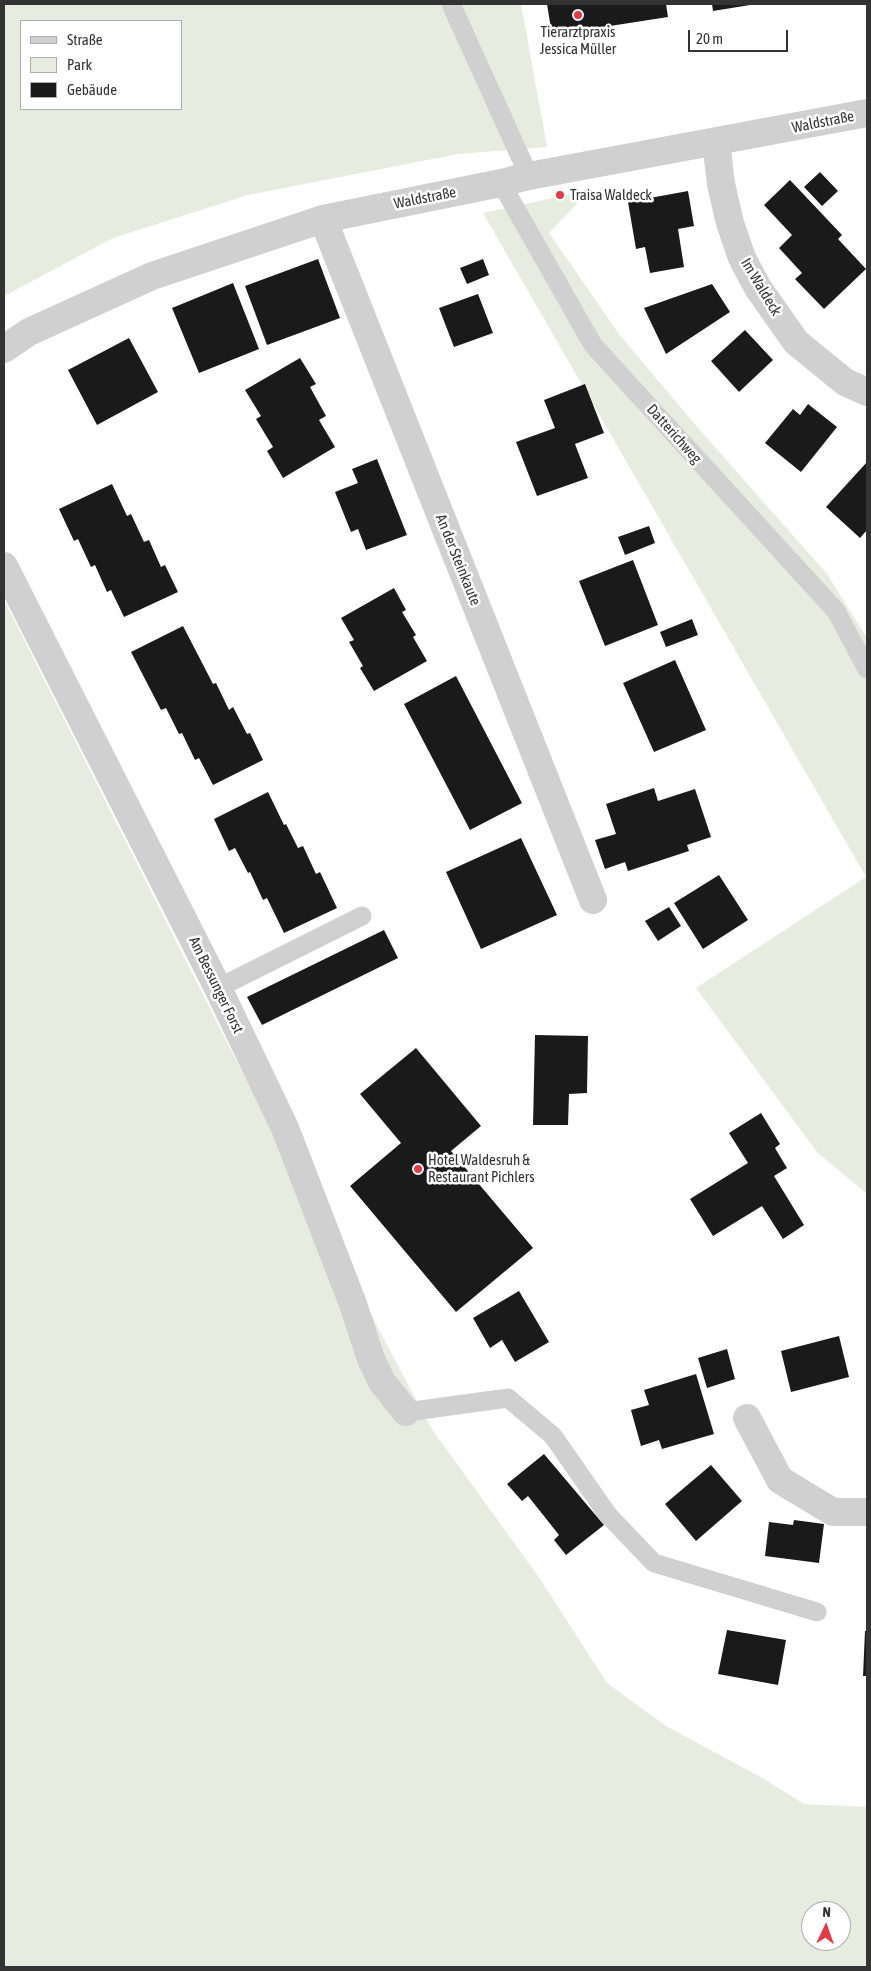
<!DOCTYPE html>
<html>
<head>
<meta charset="utf-8">
<style>
  body { margin:0 }
  #map { position:relative; width:871px; height:1971px; overflow:hidden; background:#fff; font-family:"Asap Condensed",sans-serif }
  canvas { display:block }
  .frame { position:absolute; inset:0; border:5px solid #333; pointer-events:none }
  .legend { position:absolute; left:20px; top:20px; width:162px; height:90px; box-sizing:border-box; background:#fff; border:1px solid #adadad; margin:0; padding:6px 9px; list-style:none; font-size:15px; color:#333 }
  .legend li { display:flex; align-items:center; gap:10px; height:25px }
  .legend b { width:25px; border:1px solid #adadad }
  .north { position:absolute; left:801px; top:1901px; width:50px; height:50px; box-sizing:border-box; background:#fff; border:1px solid #adadad; border-radius:50%; rotate:3deg; font-size:14px; font-weight:700; line-height:20px; text-align:center; color:#333 }
  .north::after { content:''; display:block; margin:auto; width:18px; height:22px; background:#e63946; clip-path:polygon(50% 0,100% 100%,50% 72%,0 100%) }
  .scale { position:absolute; left:688px; top:30px; width:100px; height:22px; box-sizing:border-box; border:2px solid #333; border-top:0; padding-left:6px; font-size:15px; line-height:18px; white-space:nowrap; color:#333; -webkit-text-stroke:4px #fff; paint-order:stroke }
</style>
</head>
<body>
<div id="map">
<canvas width="871" height="1971"></canvas>
<div class="frame"></div>
<ul class="legend">
<li><b style="height:6px;background:#d0d0d0"></b>Straße</li>
<li><b style="height:14px;background:#e6ecdf"></b>Park</li>
<li><b style="height:14px;background:#1a1a1a"></b>Gebäude</li>
</ul>
<div class="north">N</div>
<div class="scale">20 m</div>
</div>
<script>
const c = document.querySelector('canvas').getContext('2d');
c.lineJoin = 'round';
function paint(path, color) {
  c.fillStyle = color;
  c.fill(path, 'evenodd');
}
function strokePath(path, color, width, dash) {
  c.strokeStyle = color;
  c.lineWidth = width;
  c.lineCap = dash ? 'butt' : 'round';
  c.setLineDash(dash || []);
  c.stroke(path);
}
function label(font, color, halo, rows, align = 'center') {
  c.font = font + ' "Asap Condensed",sans-serif';
  c.lineWidth = 5;
  c.setLineDash([]);
  c.textBaseline = 'middle';
  c.strokeStyle = halo;
  c.fillStyle = color;
  for (const [text, x, y, turn = 0] of rows) {
    c.save();
    c.translate(x, y);
    c.rotate((+turn || 0) * Math.PI / 180);
    c.textAlign = isNaN(turn) ? turn : align;
    if (halo) c.strokeText(text, 0, 0);
    c.fillText(text, 0, 0);
    c.restore();
  }
}
paint(new Path2D(`
  M4 4H521L547 147 458 154 248 195 113 238 4 296ZM21 21H181V109H21Z
  M590 190 549 233 619 334 698 428 827 574 867 638V1194L817 1152 696 988 866 877 483 213Z
  M4 600 234 1056 431 1428 538 1576 607 1683 666 1726 764 1779 804 1804 867 1807V1967H4ZM811 1911H841V1941H811Z`), '#e6ecdf');
paint(new Path2D(`
  M547 4H666L668 17 552 35Z
  M712 4H750V5L713 11Z
  M820 172 838 191 822 206 804 187Z
  M790 180 842 235 838 239 866 269 824 309 795 279 802 273 779 248 792 235 764 205Z
  M688 191 694 226 678 229 684 267 650 273 645 247 636 249 628 202Z
  M318 259 340 318 267 345 245 286Z
  M483 259 489 275 467 284 460 268Z
  M233 283 259 349 199 373 172 308Z
  M712 284 730 312 666 354 644 308Z
  M478 294 493 333 454 347 439 308Z
  M745 330 773 360 739 392 711 361Z
  M129 338 158 392 97 425 68 370Z
  M300 358 316 384 310 387 326 416 319 420 335 447 283 478 267 451 273 447 256 419 261 416 245 390Z
  M585 384 604 433 575 444 588 478 537 496 516 442 555 428 544 400Z
  M808 404 837 427 801 472 765 443 793 409 800 415Z
  M377 459 407 535 366 550 358 529 351 532 335 492 358 483 352 469Z
  M867 462V530L860 538 826 507Z
  M112 484 127 516 131 514 144 542 149 540 161 567 165 565 178 592 124 617 111 590 107 592 95 565 91 567 78 539 74 541 59 509Z
  M649 526 655 543 625 555 618 537Z
  M633 560 658 625 605 646 579 581Z
  M394 588 406 610 402 612 416 635 413 637 427 661 374 691 360 668 363 666 349 642 354 640 341 618Z
  M692 619 698 635 666 647 660 632Z
  M183 626 213 684 216 683 229 710 233 707 247 734 250 733 263 760 213 785 199 758 195 760 182 733 179 734 166 708 161 710 131 652Z
  M675 660 706 730 654 752 623 683Z
  M456 676 522 803 470 830 404 704Z
  M654 788 658 801 695 789 711 837 687 845 689 851 628 871 625 862 605 869 595 840 616 834 606 804Z
  M268 792 284 825 286 824 298 848 303 846 316 874 320 872 337 908 284 933 267 898 263 900 250 872 248 873 235 848 229 851 214 819Z
  M521 838 557 915 481 949 446 872Z
  M719 875 748 920 703 949 674 903Z
  M669 907 681 926 658 941 645 921Z
  M384 930 398 958 262 1025 247 997Z
  M535 1035 588 1036 587 1093 569 1094 568 1125H533Z
  M416 1048 481 1126 451 1151 533 1248 456 1312 350 1186 401 1143 360 1094Z
  M761 1113 780 1144 775 1148 787 1168 774 1176 804 1225 783 1239 762 1206 713 1236 690 1199 748 1163 729 1133Z
  M519 1291 549 1342 515 1362 502 1340 490 1348 473 1318Z
  M839 1336 849 1377 791 1392 781 1351Z
  M727 1349 735 1379 707 1388 698 1358Z
  M696 1374 714 1434 662 1449 659 1440 641 1446 631 1410 649 1405 644 1390Z
  M544 1454 604 1525 566 1555 554 1540 559 1535 528 1496 522 1501 507 1484Z
  M711 1465 742 1501 696 1541 665 1504Z
  M794 1520 824 1524 819 1563 765 1556 769 1522 793 1525Z
  M727 1630 786 1640 778 1685 718 1674Z
  M865 1631H867V1676H863Z`), '#1a1a1a');
strokePath(new Path2D(`
  M451 4 529 176
  M501 183 593 345 836 611 867 669
  M218 988 362 916
  M406 1412 508 1398 553 1436 608 1515 654 1563 817 1612`), '#d0d0d0', 19);
strokePath(new Path2D(`
  M716 142 721 184 730 223 742 258 758 288 796 342 845 382 867 392
  M323 219 593 900
  M4 566 218 988 285 1128 353 1304 371 1359 382 1382 406 1412
  M747 1418 780 1480 833 1512H867`), '#d0d0d0', 28);
strokePath(new Path2D(`
  M4 349 29 332 152 276 323 219 501 183 529 176 867 113`), '#d0d0d0', 28);
for (const [x, y, r, color] of [
  [578,15,5,"#e63946"],
  [560,195,5,"#e63946"],
  [418,1169,5,"#e63946"]
]) {
  const dot = new Path2D();
  dot.arc(x, y, r, 0, 2 * Math.PI);
  c.fillStyle = color;
  c.fill(dot);
  strokePath(dot, '#fff', 2);
}
label('15px', '#333', '#fff', [
  ["Tierarztpraxis",578,32,"center"],
  ["Jessica Müller",578,49,"center"],
  ["Traisa Waldeck",570,195],
  ["Hotel Waldesruh &",428,1160],
  ["Restaurant Pichlers",428,1177]
], 'left');
label('15px', '#333', '#fff', [
  ["Waldstraße",823,122,-11],
  ["Waldstraße",425,198,-11],
  ["Im Waldeck",761,287,59],
  ["Datterichweg",674,434,48],
  ["An der Steinkaute",458,560,68],
  ["Am Bessunger Forst",216,985,64]
]);
</script>
</body>
</html>
